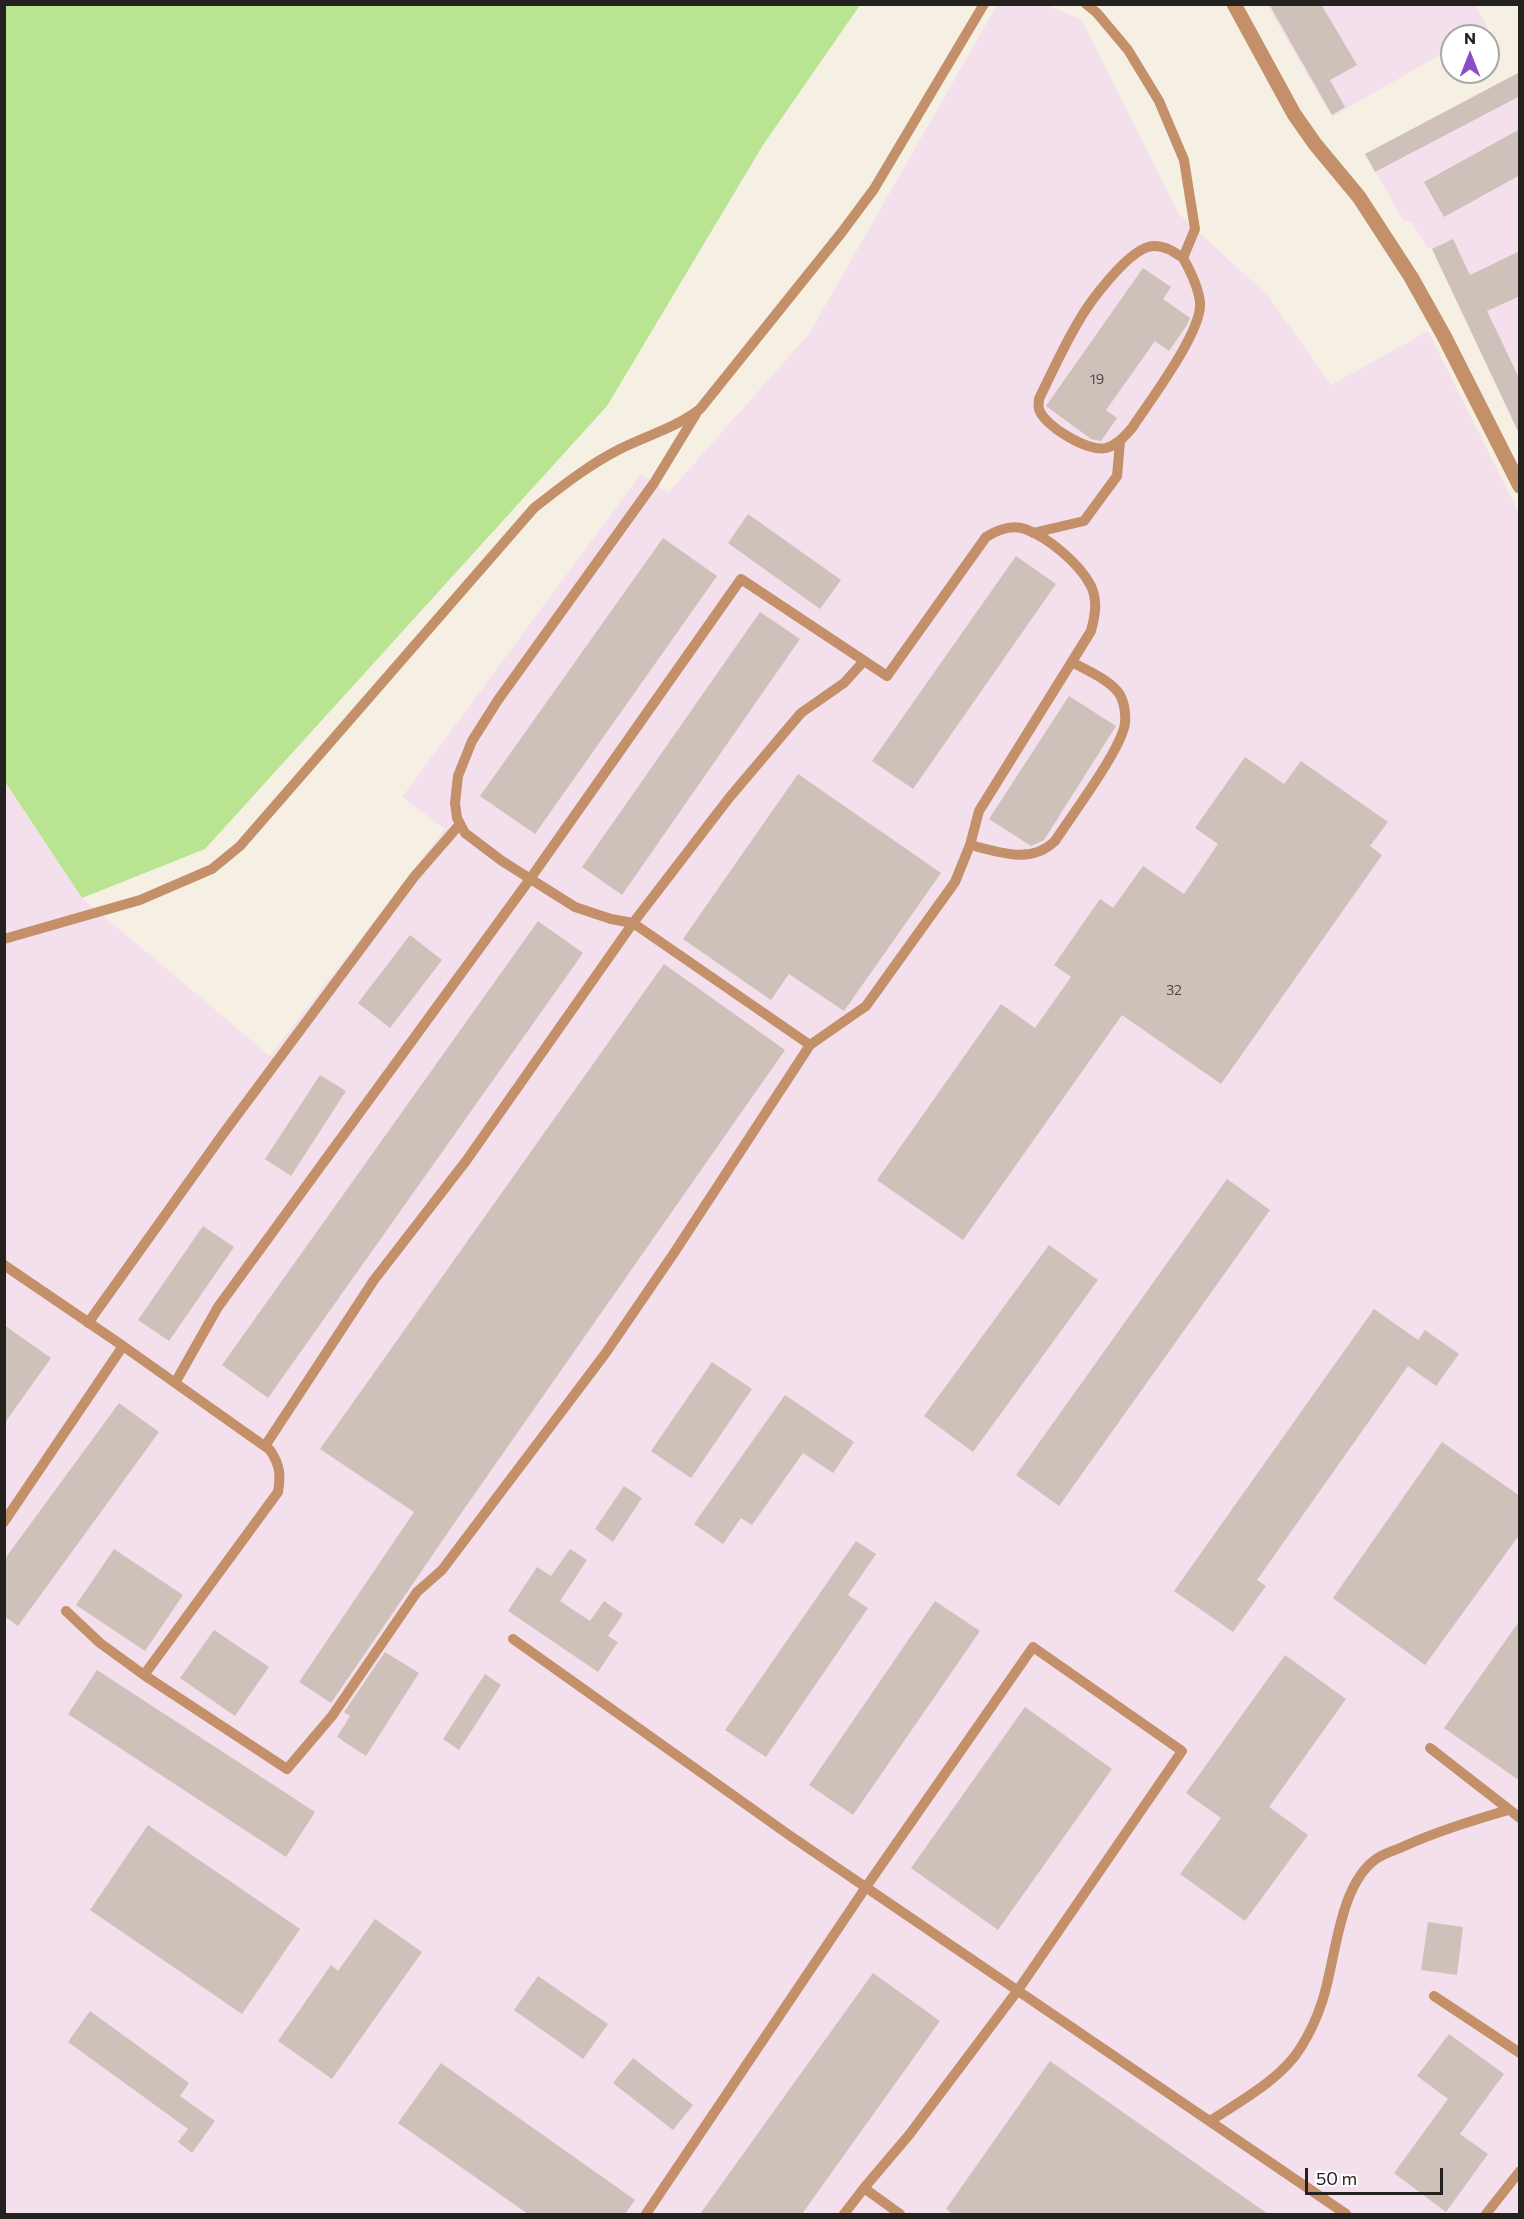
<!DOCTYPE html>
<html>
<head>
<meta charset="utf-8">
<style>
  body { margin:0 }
  #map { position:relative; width:1524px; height:2219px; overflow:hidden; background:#f5f0e3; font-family:Commissioner,sans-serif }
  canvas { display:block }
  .frame { position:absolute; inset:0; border:6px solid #24221e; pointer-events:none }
  .north { position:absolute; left:1440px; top:24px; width:60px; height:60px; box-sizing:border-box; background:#fff; border:2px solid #a7a7a5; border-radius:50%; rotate:0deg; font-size:16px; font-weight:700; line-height:24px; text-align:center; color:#24221e }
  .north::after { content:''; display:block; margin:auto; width:21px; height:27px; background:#8a4ec4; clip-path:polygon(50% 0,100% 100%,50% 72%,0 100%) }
  .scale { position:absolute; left:1305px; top:2168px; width:138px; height:27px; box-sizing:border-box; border:3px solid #24221e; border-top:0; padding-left:8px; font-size:18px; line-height:21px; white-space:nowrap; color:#24221e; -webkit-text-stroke:4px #fff; paint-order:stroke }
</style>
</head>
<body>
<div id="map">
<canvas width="1524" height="2219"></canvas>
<div class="frame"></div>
<div class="north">N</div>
<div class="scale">50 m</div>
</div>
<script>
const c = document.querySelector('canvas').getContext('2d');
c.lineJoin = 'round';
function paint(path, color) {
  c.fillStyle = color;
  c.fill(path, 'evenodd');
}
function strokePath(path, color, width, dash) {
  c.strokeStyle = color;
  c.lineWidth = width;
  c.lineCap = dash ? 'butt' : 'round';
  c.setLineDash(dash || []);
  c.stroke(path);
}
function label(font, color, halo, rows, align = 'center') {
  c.font = font + ' Commissioner,sans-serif';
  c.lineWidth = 4.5;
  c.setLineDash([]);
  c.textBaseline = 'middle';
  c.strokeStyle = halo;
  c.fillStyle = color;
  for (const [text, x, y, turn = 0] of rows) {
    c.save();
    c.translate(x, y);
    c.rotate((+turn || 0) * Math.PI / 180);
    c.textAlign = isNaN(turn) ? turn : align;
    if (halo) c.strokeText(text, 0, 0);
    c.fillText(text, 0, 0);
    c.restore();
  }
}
paint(new Path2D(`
  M997 5H1046L1081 19 1179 214 1268 296 1331 385 1428 331 1519 513V2214H5L4 782 82 898 270 1056 445 829 402 797 641 474 668 493 809 334Z
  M1267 5H1475L1488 28 1473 36H1452V48L1332 117Z
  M1519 72V435L1432 249 1427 247 1412 223 1403 220 1365 154Z`), '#f4dfed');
paint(new Path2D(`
  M4 5H860L763 145 607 406 205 849 82 898 5 782Z`), '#b9e593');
paint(new Path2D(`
  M1269 4H1321L1357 65 1330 80 1345 107 1332 115Z
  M1520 72V96L1375 172 1365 154Z
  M1520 129V175L1444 217 1424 182Z
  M1453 239 1470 275 1520 251V296L1487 311 1520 380V435L1432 249Z
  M1143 268 1171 287 1163 299 1190 318 1187 325 1169 351 1155 341 1106 410 1117 418 1101 441 1091 439 1046 406Z
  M748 514 841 580 820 609 728 543Z
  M663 538 717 576 535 834 480 796Z
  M1016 556 1056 584 913 789 872 761Z
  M760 612 800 639 622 895 582 867Z
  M1069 696 1116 726 1044 840 1031 846 989 819Z
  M1245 757 1284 784 1301 761 1388 822 1370 846 1382 855 1221 1084 1122 1015 963 1240 877 1180 1001 1004 1035 1028 1071 977 1054 965 1100 899 1113 908 1143 866 1184 894 1218 844 1195 828Z
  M798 774 941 873 844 1011 789 974 771 1000 683 939Z
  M538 921 583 953 268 1398 222 1365Z
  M410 935 442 960 390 1028 358 1003Z
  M664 964 785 1050 462 1512 331 1703 299 1682 414 1512 320 1449Z
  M320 1075 346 1091 291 1176 265 1159Z
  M1227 1179 1270 1210 1059 1506 1016 1475Z
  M203 1226 234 1247 169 1341 138 1320Z
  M1049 1245 1098 1280 973 1452 924 1416Z
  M1374 1309 1418 1340 1425 1330 1459 1354 1436 1386 1408 1366 1257 1580 1266 1586 1233 1632 1174 1591Z
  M4 1325 51 1358 4 1424Z
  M712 1362 752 1389 691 1478 651 1451Z
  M785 1395 854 1442 833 1473 803 1453 752 1525 741 1518 723 1544 694 1524Z
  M119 1403 159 1432 18 1626 4 1616V1560Z
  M1442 1442 1520 1496V1534L1425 1665 1333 1598Z
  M624 1486 642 1498 613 1542 595 1529Z
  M856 1541 876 1554 848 1595 868 1608 766 1757 725 1730Z
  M114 1549 183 1595 145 1651 76 1605Z
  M570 1549 587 1560 560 1601 590 1621 604 1601 623 1614 608 1636 618 1642 598 1672 508 1611 537 1567 551 1576Z
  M935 1601 980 1631 853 1815 809 1785Z
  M1520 1620V1781L1444 1728Z
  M214 1630 269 1667 235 1716 180 1678Z
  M385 1652 419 1673 366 1756 337 1737 350 1716 344 1712Z
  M1285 1655 1346 1699 1269 1807 1308 1835 1245 1921 1180 1874 1221 1818 1186 1793Z
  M97 1670 315 1812 286 1857 68 1714Z
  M485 1674 501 1685 459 1750 443 1739Z
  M1025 1707 1112 1769 998 1930 911 1868Z
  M148 1825 300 1929 242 2014 90 1910Z
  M375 1919 422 1952 332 2079 278 2041 331 1965 338 1971Z
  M1428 1922 1463 1927 1457 1975 1421 1970Z
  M873 1973 940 2021 802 2214H700Z
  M538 1976 608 2024 583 2059 514 2010Z
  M90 2011 189 2083 180 2096 215 2121 192 2153 178 2142 188 2129 68 2042Z
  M1449 2034 1504 2074 1460 2134 1488 2154 1446 2212 1394 2173 1448 2099 1417 2076Z
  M633 2058 693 2105 673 2130 613 2083Z
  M1050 2061 1268 2214H953L946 2209Z
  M441 2063 635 2200 625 2214H528L398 2123Z`), '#cec1ba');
strokePath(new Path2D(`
  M1086 4 1097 13 1128 50 1159 101 1184 160 1195 229 1183 258C1191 272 1198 286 1200 302 1203 331 1149 402 1132 428 1124 437 1117 445 1106 448 1089 453 1043 425 1039 409 1038 406 1039 402 1039 399 1051 374 1063 348 1077 324 1088 304 1130 246 1154 246 1166 246 1174 252 1183 258
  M696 414 654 483 498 700 472 741 458 776 455 803 457 818 465 833 502 861 575 907 611 919 633 923 729 798 801 713 844 683 863 662
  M1033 533 1084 521 1117 476 1120 442
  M970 845C1000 852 1030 865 1055 841 1071 816 1122 749 1125 723 1126 713 1124 700 1118 692 1108 679 1086 670 1072 662
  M4 939 140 900 212 869 240 846 534 508C561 487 587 466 618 450 645 436 676 428 700 409L842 232 874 189 984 4
  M4 1265 123 1346
  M88 1323 223 1134 414 877 460 824
  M175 1383 218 1307 530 879 741 579 887 676 986 537C997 530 1011 524 1025 529 1048 537 1080 564 1091 586 1098 601 1095 616 1091 631L979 811 970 845 955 882 866 1006 810 1045
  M4 1522 123 1346 270 1450C280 1465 281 1475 278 1492L144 1675 287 1769 332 1716 417 1592 442 1570 605 1354 674 1253 810 1045 633 923 466 1161 374 1280 265 1446
  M66 1611 100 1643 144 1675
  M513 1639 789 1835 1346 2214
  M1430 1748 1520 1818
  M1434 1996 1520 2053
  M1210 2121C1239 2102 1283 2078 1301 2047 1310 2033 1317 2017 1322 2002 1336 1961 1338 1886 1376 1859 1383 1854 1393 1851 1400 1848 1435 1832 1471 1821 1508 1810
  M864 2188 900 2214
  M646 2214 866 1887 1033 1647 1182 1751 1018 1990 909 2135 864 2188 844 2214
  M1486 2214 1520 2171`), '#c39069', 10);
strokePath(new Path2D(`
  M1234 4 1294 114 1315 144 1359 197 1411 277 1444 336 1520 486`), '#c39069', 15);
label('14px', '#4e4a45', null, [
  ["19",1097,379],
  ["32",1174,990]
]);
</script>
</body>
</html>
